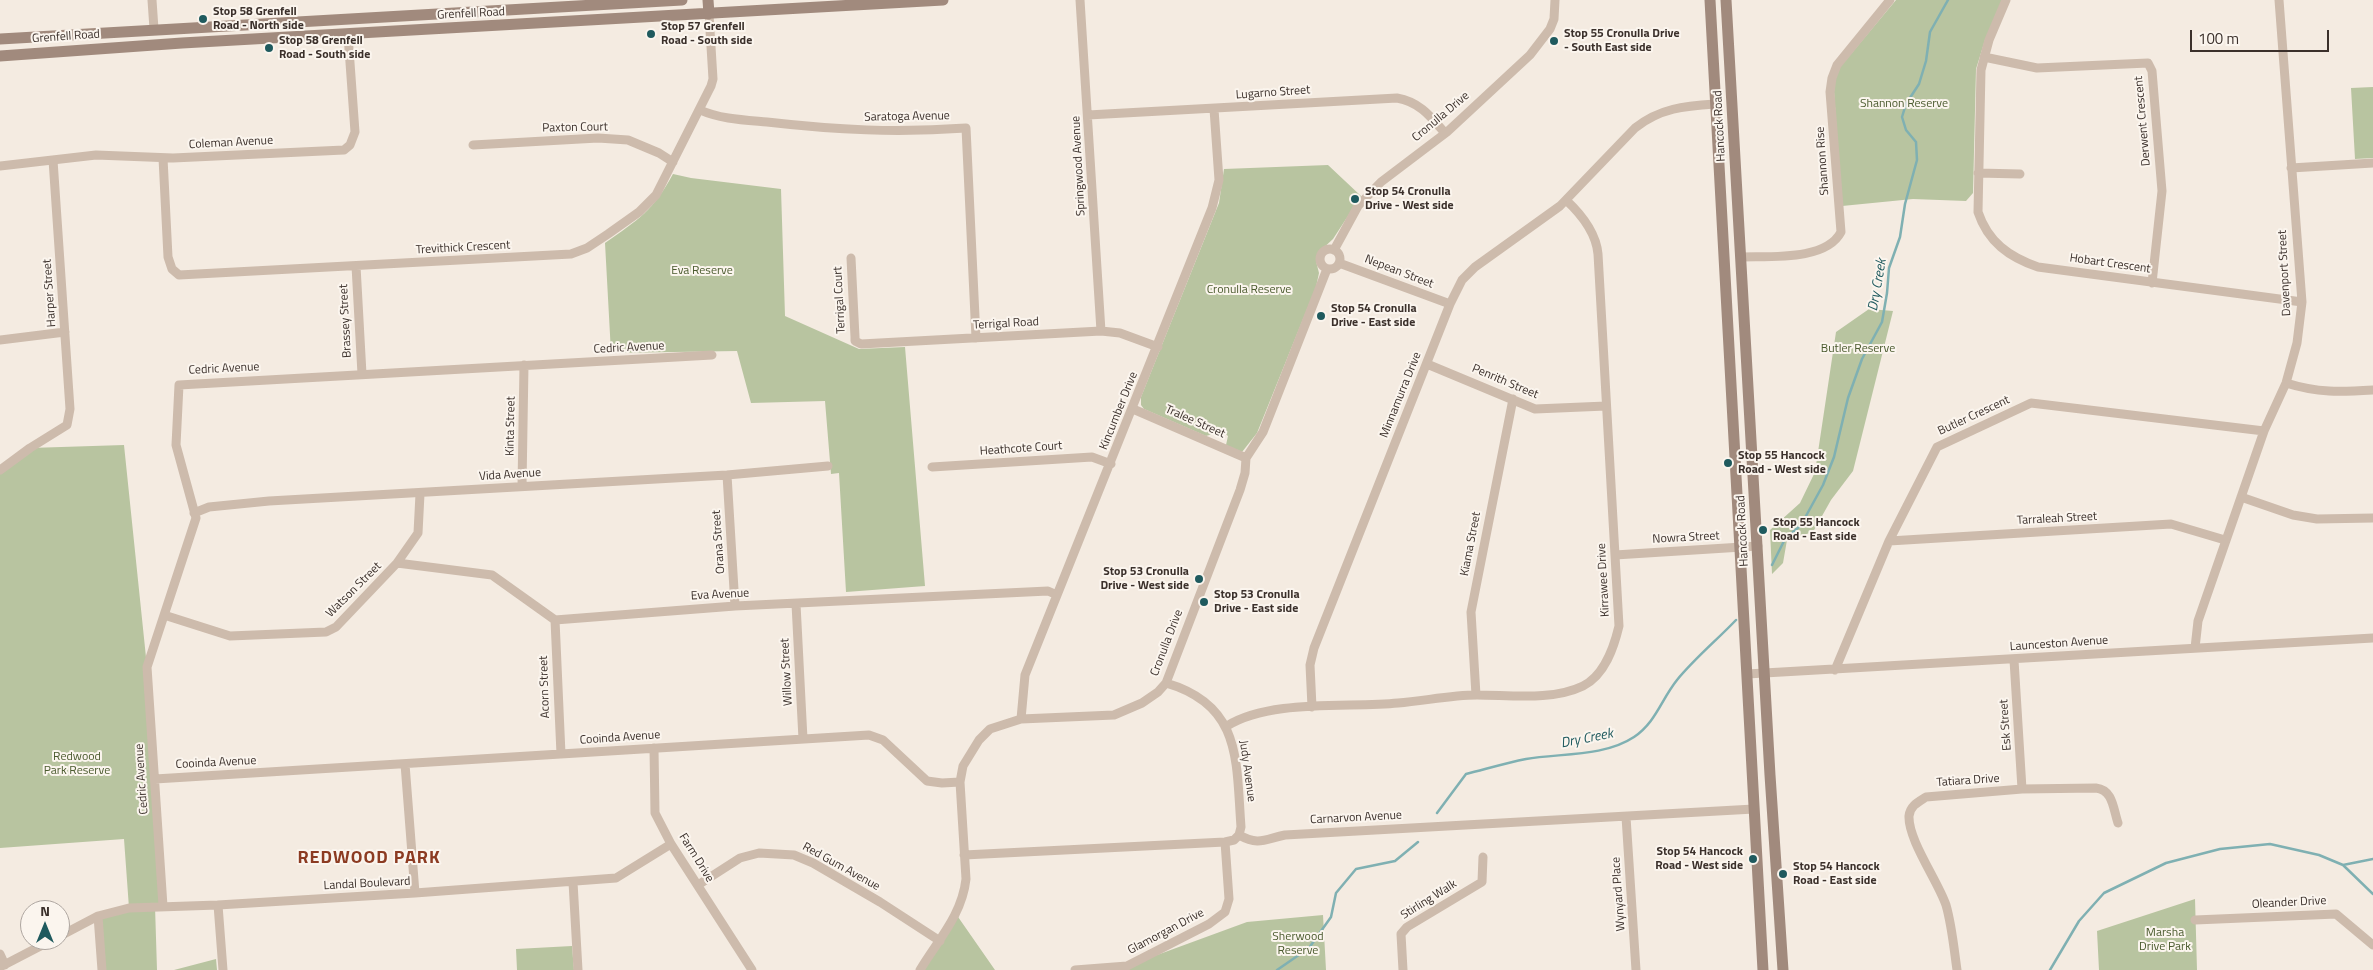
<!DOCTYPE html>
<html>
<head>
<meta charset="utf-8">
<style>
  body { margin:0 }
  #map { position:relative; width:2373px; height:970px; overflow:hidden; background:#f4ebe1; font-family:"Titillium Web",sans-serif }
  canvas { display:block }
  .north { position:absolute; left:20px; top:900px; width:50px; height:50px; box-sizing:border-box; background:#fbf5ee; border:1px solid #aea6a0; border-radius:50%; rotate:0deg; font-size:14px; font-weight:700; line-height:20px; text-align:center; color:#3b302b }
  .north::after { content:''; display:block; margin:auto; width:18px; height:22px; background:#1f5a5e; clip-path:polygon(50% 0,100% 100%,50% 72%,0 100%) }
  .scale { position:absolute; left:2190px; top:30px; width:139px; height:22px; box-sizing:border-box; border:2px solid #3b302b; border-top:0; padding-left:6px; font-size:15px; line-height:18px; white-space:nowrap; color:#3b302b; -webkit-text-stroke:4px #fbf5ee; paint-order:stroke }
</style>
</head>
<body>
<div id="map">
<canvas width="2373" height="970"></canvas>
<div class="north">N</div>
<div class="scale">100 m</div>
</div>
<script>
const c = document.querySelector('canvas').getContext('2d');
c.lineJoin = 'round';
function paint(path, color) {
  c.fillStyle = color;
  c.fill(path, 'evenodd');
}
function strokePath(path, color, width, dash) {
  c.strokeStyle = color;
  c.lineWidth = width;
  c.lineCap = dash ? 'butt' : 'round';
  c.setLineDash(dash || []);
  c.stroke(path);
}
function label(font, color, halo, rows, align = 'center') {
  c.font = font + ' "Titillium Web",sans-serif';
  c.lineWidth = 4;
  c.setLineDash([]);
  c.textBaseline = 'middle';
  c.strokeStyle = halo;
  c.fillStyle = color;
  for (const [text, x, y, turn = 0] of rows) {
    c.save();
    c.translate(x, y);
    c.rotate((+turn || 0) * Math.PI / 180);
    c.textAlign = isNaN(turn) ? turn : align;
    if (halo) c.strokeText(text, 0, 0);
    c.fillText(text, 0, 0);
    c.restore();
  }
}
paint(new Path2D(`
  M1896 0H2002L1985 40 1976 69 1973 193 1966 201 1913 199 1842 206 1834 92 1835 79 1840 67Z
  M2373 87V158L2355 159 2351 88Z
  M1328 165 1361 196 1333 239 1318 253 1316 261 1319 273 1316 287 1257 433 1242 452 1226 445 1228 436 1222 431 1206 436 1144 409 1141 405V397L1219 203 1224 169Z
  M673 174 691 178 781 189 785 316 859 349 905 347 925 586 846 592 839 473 831 474 825 401 751 403 737 351 611 353 605 243C639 219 653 211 673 174Z
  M1869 309 1893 311 1853 471 1831 500 1813 532 1787 540 1783 563 1772 574 1770 530 1800 503 1815 472 1836 332Z
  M124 445 147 667 163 906H155L157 970H102L98 916 129 908 124 839 0 848V470L30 448Z
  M2195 899 2197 970H2099L2097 931Z
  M956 914 995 970H920Z
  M1323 915 1326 970H1082L1127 966 1247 922Z
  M572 946 574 970H517L516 949Z
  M216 959 217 970H174Z`), '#b8c4a0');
strokePath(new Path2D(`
  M1772 565 1785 539 1801 525 1823 485 1834 457 1848 398 1862 359 1882 322 1887 293 1889 268 1900 237 1905 204 1917 160 1916 142 1906 130 1902 117 1906 104 1919 84 1926 61 1930 32 1948 0
  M1437 813 1466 774C1486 769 1506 763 1526 759 1560 753 1604 757 1634 737 1656 722 1661 700 1677 680 1695 658 1717 640 1736 620
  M2343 865 2373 859
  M1277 970 1309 948 1331 917 1336 893 1356 869 1395 861 1418 842
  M2050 970 2079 921 2104 893 2166 863 2220 849 2270 844 2319 855 2343 865 2373 894`), '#7fb0b2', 2.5);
strokePath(new Path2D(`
  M152 0 154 29
  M1080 0 1101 331
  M2006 0 1989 40 1981 70 1978 212C1988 242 2009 257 2038 267L2302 302
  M1984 57 2037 68 2148 63 2152 71 2162 191 2152 283
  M700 110C720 119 745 120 767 122 837 130 896 133 966 128L976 338
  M1088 115 1397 98C1420 102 1431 117 1445 133
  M473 145 598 138 628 140 659 153 673 162
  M163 158 168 257 172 269 179 275 571 254 587 248 608 234 639 212 656 195 711 86 713 79 709 14
  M0 166 96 155 173 158 344 150 350 145 355 132 348 35
  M2291 168 2373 163
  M1978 173 2020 174
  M1320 259a10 10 0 1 1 20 0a10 10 0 1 1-20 0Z
  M1334 250 1358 206 1381 182 1447 132 1530 55 1550 29 1554 19 1555 0
  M1741 257C1770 256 1826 261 1841 232L1830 92 1832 78 1837 65 1890 0
  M851 258 855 337V341L861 344 1101 331 1120 333 1158 347
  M1339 263 1450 304
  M356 266 362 374
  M0 340 65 332
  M1427 364 1535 409 1606 406
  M2286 383C2318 393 2340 392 2373 390
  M1133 409 1246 458
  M932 467 1092 457 1111 464
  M0 470 30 448 67 425 70 409 53 160
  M727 475 735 606
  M522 486 524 365
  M2241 497 2293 515 2317 519 2373 518
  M194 513 209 507 269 501 727 475 828 466
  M1889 541 2171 524 2225 540
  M1615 555 1758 546
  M397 563 492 575 555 620 735 606 1048 591 1057 595
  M796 604 803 739
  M164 615 230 636 326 632 336 627 397 563 418 533 420 494
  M555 620 561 754
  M2195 648 2198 621 2264 431 2286 383 2297 343 2302 302 2279 0
  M2014 660 2022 789
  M1835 670 1889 541 1937 447 2031 403 2264 431
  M1747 674 2373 638
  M1166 683C1242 705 1236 761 1241 827L1239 835
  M1476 695 1471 612 1513 399
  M1312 707 1310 665 1314 648 1450 304 1462 280 1475 267 1560 206 1635 128C1660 108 1685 106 1715 104
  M1021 719 1025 675 1212 208 1219 180 1214 109
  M1227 726C1270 699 1347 708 1398 703 1424 701 1451 695 1477 695 1510 695 1552 701 1583 686 1605 675 1614 647 1619 626L1598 254C1596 232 1581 214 1566 200
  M654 748 655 813 671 844 752 970
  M405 764 415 893
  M155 779 869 735 883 740 927 781 942 783 960 782
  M1626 817 1636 970
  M964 855 1225 842 1234 840 1239 835C1259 846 1265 839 1285 835L1754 809
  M573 882 578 970
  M698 885 740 858 759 853 794 855 813 863 880 902 940 941
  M218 905 223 970
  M163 906 147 667 196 518 176 445 179 385 712 355
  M98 916 102 970
  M2195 920 2336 914 2373 945
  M60 936 98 916 129 908 218 905 415 893 616 878 671 844
  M0 954 5 965
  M0 967 52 940
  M920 970C938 940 962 915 966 879L960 782 963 766 979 740 990 729 1021 719 1114 715 1142 703 1158 692 1166 683 1240 490 1245 473 1246 458 1263 432 1327 269
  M1075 970 1127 966 1209 924 1225 912 1229 899 1225 842
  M1403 970 1401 934 1407 927 1482 882 1483 857
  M1957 970C1954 949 1952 926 1946 905 1938 881 1908 840 1909 816 1910 806 1918 802 1926 797L2022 789 2096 788C2113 790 2113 808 2118 823`), '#cdbbac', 9);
strokePath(new Path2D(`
  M708 0 709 14
  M1710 0 1763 970
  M1726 0 1770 775 1783 970
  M0 39 682 0
  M0 56 182 43 943 0`), '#a18a7d', 11);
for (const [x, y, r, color] of [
  [203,19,5,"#1f5a5e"],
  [651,34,5,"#1f5a5e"],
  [1554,41,5,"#1f5a5e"],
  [269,48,5,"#1f5a5e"],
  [1355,199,5,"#1f5a5e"],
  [1321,316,5,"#1f5a5e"],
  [1728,463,5,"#1f5a5e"],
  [1763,530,5,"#1f5a5e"],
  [1199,579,5,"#1f5a5e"],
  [1204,602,5,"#1f5a5e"],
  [1753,859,5,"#1f5a5e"],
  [1783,874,5,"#1f5a5e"]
]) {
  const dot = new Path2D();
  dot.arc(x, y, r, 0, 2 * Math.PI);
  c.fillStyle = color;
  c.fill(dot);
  strokePath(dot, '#fbf5ee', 2);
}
label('bold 12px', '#3b302b', '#fbf5ee', [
  ["Stop 58 Grenfell",213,12],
  ["Road - North side",213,26],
  ["Stop 57 Grenfell",661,27],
  ["Road - South side",661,41],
  ["Stop 55 Cronulla Drive",1564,34],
  ["- South East side",1564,48],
  ["Stop 58 Grenfell",279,41],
  ["Road - South side",279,55],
  ["Stop 54 Cronulla",1365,192],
  ["Drive - West side",1365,206],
  ["Stop 54 Cronulla",1331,309],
  ["Drive - East side",1331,323],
  ["Stop 55 Hancock",1738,456],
  ["Road - West side",1738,470],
  ["Stop 55 Hancock",1773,523],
  ["Road - East side",1773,537],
  ["Stop 53 Cronulla",1189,572,"right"],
  ["Drive - West side",1189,586,"right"],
  ["Stop 53 Cronulla",1214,595],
  ["Drive - East side",1214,609],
  ["Stop 54 Hancock",1743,852,"right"],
  ["Road - West side",1743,866,"right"],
  ["Stop 54 Hancock",1793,867],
  ["Road - East side",1793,881]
], 'left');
label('12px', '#3b302b', '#fbf5ee', [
  ["Grenfell Road",471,14,-3],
  ["Grenfell Road",66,37,-4],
  ["Lugarno Street",1273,93,-4],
  ["Saratoga Avenue",907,117,-1],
  ["Cronulla Drive",1441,117,-40],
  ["Derwent Crescent",2143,121,-95],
  ["Hancock Road",1720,126,-93],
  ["Paxton Court",575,128,-1],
  ["Coleman Avenue",231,143,-3],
  ["Shannon Rise",1823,161,-94],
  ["Springwood Avenue",1079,166,-93],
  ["Trevithick Crescent",463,248,-3],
  ["Hobart Crescent",2110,264,8],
  ["Nepean Street",1399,272,21],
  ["Davenport Street",2285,273,-93],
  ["Harper Street",50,293,-94],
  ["Terrigal Court",840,300,-93],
  ["Brassey Street",346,321,-93],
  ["Terrigal Road",1006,324,-3],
  ["Cedric Avenue",629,348,-3],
  ["Cedric Avenue",224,369,-3],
  ["Penrith Street",1505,382,23],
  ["Minnamurra Drive",1401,395,-68],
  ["Kincumber Drive",1119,411,-68],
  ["Butler Crescent",1974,416,-25],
  ["Tralee Street",1195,422,24],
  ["Kinta Street",511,426,-89],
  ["Heathcote Court",1021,449,-4],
  ["Vida Avenue",510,475,-4],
  ["Tarraleah Street",2057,519,-3],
  ["Hancock Road",1743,531,-93],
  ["Nowra Street",1686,538,-3],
  ["Orana Street",719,542,-94],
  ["Kiama Street",1471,544,-79],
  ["Kirrawee Drive",1604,580,-93],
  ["Watson Street",354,590,-45],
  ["Eva Avenue",720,595,-3],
  ["Cronulla Drive",1167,643,-69],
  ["Launceston Avenue",2059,644,-4],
  ["Willow Street",787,672,-93],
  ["Acorn Street",545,687,-92],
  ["Esk Street",2006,725,-94],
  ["Cooinda Avenue",620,738,-4],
  ["Cooinda Avenue",216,763,-3],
  ["Judy Avenue",1247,771,82],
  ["Cedric Avenue",142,779,-94],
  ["Tatiara Drive",1968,781,-4],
  ["Carnarvon Avenue",1356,818,-3],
  ["Farm Drive",696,858,58],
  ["Red Gum Avenue",841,867,29],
  ["Landal Boulevard",367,884,-3],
  ["Wynyard Place",1619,894,-94],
  ["Stirling Walk",1429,900,-32],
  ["Oleander Drive",2289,903,-3],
  ["Glamorgan Drive",1166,932,-28]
]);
label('12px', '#4a5a2e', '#fbf5ee', [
  ["Shannon Reserve",1904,104],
  ["Eva Reserve",702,271],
  ["Cronulla Reserve",1249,290],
  ["Butler Reserve",1858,349],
  ["Redwood",77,757],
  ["Park Reserve",77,771],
  ["Marsha",2165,933],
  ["Drive Park",2165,947],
  ["Sherwood",1298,937],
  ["Reserve",1298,951]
]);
label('italic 14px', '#1f5a5e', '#fbf5ee', [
  ["Dry Creek",1878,285,-80],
  ["Dry Creek",1587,739,-11]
]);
c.letterSpacing = '1px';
label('bold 18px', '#8c3b22', '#fbf5ee', [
  ["REDWOOD PARK",369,859]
]);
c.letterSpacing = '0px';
</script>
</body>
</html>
